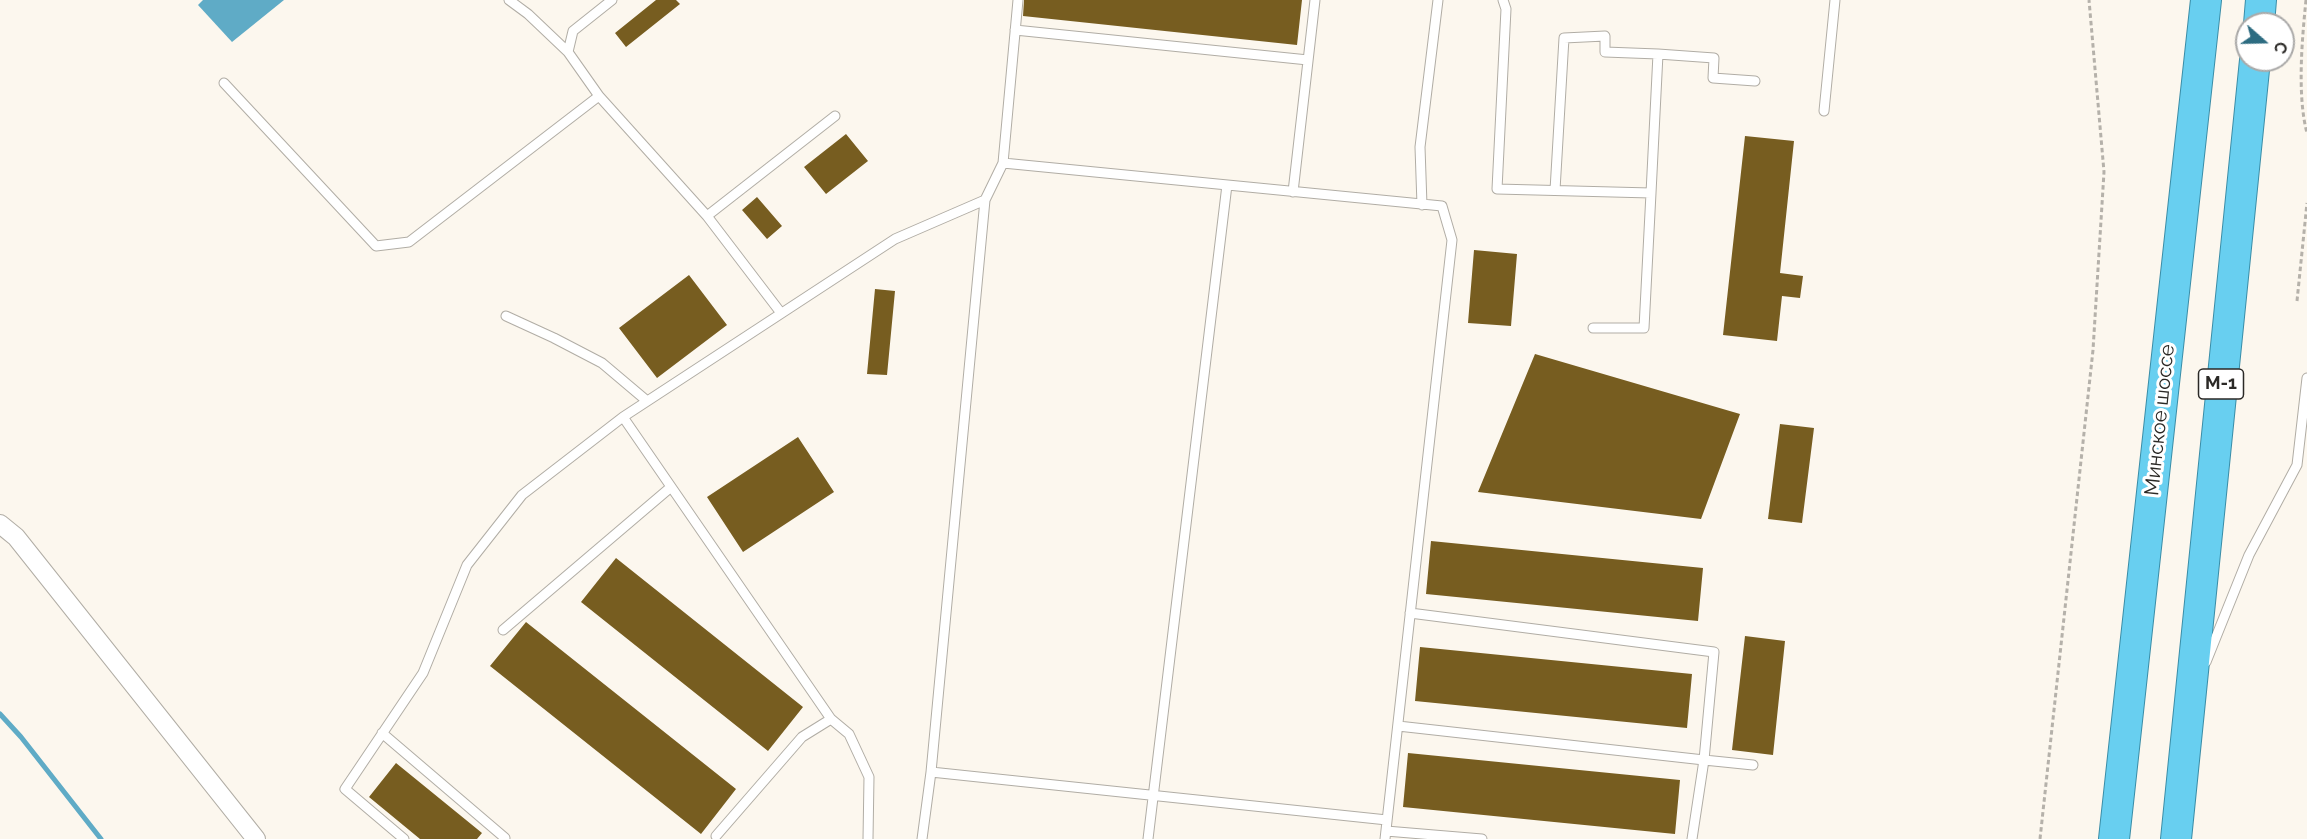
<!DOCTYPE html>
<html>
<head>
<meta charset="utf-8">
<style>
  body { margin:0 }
  #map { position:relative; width:2307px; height:839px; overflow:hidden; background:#fcf7ee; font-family:Raleway,sans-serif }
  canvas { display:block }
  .north { position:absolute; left:2235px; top:12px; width:60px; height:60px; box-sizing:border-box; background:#fff; border:2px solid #aaa9a8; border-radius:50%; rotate:110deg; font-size:16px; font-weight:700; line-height:24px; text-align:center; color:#2b2926 }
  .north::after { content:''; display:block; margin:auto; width:21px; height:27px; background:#2d6c81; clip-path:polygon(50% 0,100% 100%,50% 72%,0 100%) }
</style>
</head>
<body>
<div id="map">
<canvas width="2307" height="839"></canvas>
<div class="north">С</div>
</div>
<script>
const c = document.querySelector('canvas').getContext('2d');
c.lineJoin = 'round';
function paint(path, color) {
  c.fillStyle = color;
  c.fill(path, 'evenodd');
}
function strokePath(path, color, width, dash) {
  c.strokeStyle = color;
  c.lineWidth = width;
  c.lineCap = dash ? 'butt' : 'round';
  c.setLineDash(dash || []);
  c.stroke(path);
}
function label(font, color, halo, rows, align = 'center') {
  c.font = font + ' Raleway,sans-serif';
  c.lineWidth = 6;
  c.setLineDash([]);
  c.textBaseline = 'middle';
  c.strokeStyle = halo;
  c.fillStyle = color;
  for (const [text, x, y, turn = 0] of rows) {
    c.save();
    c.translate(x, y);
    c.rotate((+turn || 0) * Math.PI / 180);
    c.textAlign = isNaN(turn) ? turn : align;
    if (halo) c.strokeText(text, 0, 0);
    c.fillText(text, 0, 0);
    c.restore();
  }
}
paint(new Path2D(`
  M203 0H284L232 42 198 5Z`), '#5fabc6');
strokePath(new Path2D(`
  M0 714 21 737 101 839`), '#5fabc6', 5);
paint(new Path2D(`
  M656 0H676L680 4 626 47 615 33Z
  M1024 0H1302L1297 45 1023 16Z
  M846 134 868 161 826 194 804 167Z
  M1745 136 1794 141 1780 273 1803 276 1800 298 1782 296 1777 341 1723 335Z
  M757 197 782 226 767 239 742 210Z
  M1474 250 1517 254 1511 326 1468 323Z
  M689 275 727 325 657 378 619 328Z
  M875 289 895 291 887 375 867 374Z
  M1535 354 1740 414 1701 519 1478 492Z
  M1780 424 1814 428 1802 523 1768 519Z
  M798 437 834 492 743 552 707 497Z
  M1431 541 1703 568 1698 621 1426 594Z
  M616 558 803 707 768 751 581 602Z
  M526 622 736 789 701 834 490 666Z
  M1745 636 1785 641 1773 755 1732 750Z
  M1420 647 1692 674 1687 728 1415 701Z
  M1408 753 1680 780 1675 834 1403 807Z
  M396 763 482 833 477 839H420L369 797Z`), '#775d20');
const service = new Path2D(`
  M509 0 528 14 568 52
  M1503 0 1506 9 1497 189 1651 193 1658 54 1714 58 1713 78 1755 81
  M1015 30 1308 60
  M224 83 376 246 409 242 599 96 707 216 781 313
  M599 96 568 52 573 31 612 0
  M1824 111 1835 0
  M1003 163 1018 0
  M1555 190 1564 38 1605 36V52L1658 54
  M1293 192 1315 0
  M1422 205 1420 147 1438 0
  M707 216 835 116
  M506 316 554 338 602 363 647 401
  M1593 328H1644L1651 193
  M623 417 895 239 985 200 1003 163 1442 206 1452 240 1385 839
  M503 630 671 487
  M2206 662 2249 555 2297 465 2307 378
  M1398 726 1704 760 1714 652 1410 613
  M382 733 505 838 504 839
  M931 772 985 200
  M1386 831 1482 839
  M716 836 802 737 831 719 849 734 869 777 868 839
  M404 839 345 789 423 673 467 565 522 495 623 417 831 719
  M922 839 931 772 1387 820
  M1148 839 1227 185
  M1692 839 1704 760 1753 765`);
const minor = new Path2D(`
  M0 524 16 537 256 839`);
const trunk = new Path2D(`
  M2259 24 2261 0
  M2114 839 2206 0
  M2176 839 2255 60`);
strokePath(service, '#b1ada5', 11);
strokePath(minor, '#b1ada5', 20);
strokePath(trunk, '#3a8da7', 32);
strokePath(new Path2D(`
  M2306 0C2302 39 2297 96 2307 133
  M2297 301 2307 203
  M2040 839 2093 350 2104 172 2089 0`), '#b5b1aa', 3, [4.5, 3]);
strokePath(service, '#fff', 9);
strokePath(minor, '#fff', 18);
strokePath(trunk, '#68cff0', 30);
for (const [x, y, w] of [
  [2221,384,45]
]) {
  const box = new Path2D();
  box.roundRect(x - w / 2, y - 15, w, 30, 4.5);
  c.fillStyle = '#fff';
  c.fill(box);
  strokePath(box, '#2b2926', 1.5);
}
label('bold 18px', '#2b2926', null, [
  ["М-1",2221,384]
]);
label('20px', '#2b2926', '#fff', [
  ["Минское шоссе",2160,420,-84]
]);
</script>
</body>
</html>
